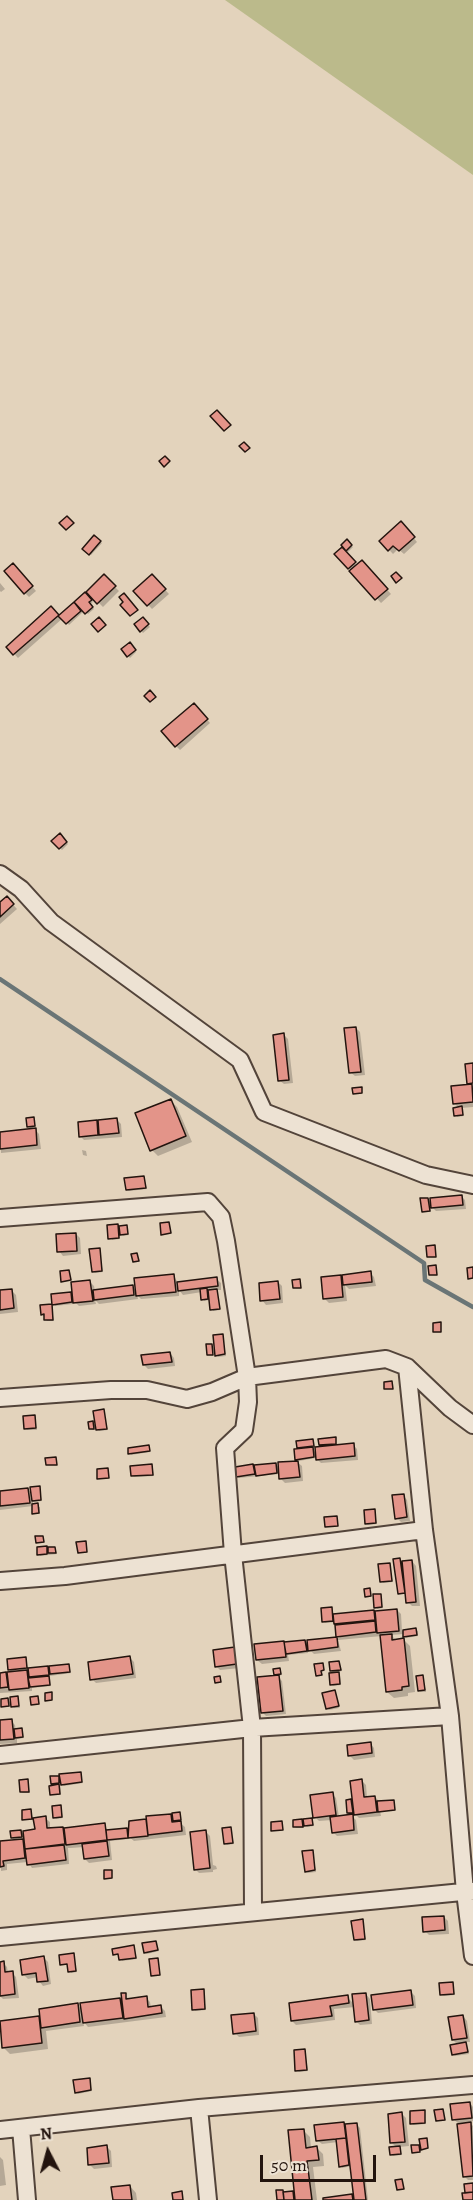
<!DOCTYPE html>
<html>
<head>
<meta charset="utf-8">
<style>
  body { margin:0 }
  #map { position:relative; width:473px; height:2200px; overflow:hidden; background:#e3d3bc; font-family:Alegreya,serif }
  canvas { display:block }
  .north { position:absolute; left:18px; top:2122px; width:60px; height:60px; -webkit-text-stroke:4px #ede2d3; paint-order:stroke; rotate:354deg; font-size:16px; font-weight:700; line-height:24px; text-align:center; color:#23140e }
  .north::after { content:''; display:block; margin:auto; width:21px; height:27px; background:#23140e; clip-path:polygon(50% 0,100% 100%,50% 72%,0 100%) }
  .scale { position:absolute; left:260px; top:2155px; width:116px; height:27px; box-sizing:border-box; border:3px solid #23140e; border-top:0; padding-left:8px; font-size:18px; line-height:21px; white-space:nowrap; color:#23140e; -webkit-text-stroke:4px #ede2d3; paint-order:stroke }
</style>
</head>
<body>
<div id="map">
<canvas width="473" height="2200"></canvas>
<div class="north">N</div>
<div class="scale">50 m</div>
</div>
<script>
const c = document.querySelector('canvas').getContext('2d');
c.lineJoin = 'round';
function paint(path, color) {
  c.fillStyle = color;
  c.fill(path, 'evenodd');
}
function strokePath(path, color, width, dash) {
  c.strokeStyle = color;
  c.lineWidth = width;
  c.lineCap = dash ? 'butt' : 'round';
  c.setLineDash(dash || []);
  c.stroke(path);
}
paint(new Path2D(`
  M225 0H473V175Z`), '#bbba8b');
paint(new Path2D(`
  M401 523 417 542 404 554 398 549 393 554 381 541Z
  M94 537 102 543 91 555 84 549Z
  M347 542 353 547 346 554 357 566 362 562 391 594 381 603 336 554Z
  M17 569 36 591 29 597 25 593Z
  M104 576 119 591 103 607 88 592Z
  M152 576 169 594 152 609 135 591Z
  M0 583 5 589 1 592 0 591Z
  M85 594 93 602 90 604 94 609 88 614 84 611 69 625 63 618 18 658 8 647 51 608 59 617Z
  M143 619 150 627 143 633 136 625Z
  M130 644 136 652 130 658 123 650Z
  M198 709 210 723 180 750 176 746Z
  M60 835 68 844 62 850 53 841Z
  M7 898 17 909 0 924V904Z
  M356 1028 360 1032 365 1075 355 1076 350 1072Z
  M284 1035 288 1039 293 1083 284 1084 279 1080Z
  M473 1065V1082H470L471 1086H473V1107L461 1108 464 1116 457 1117 456 1115 459 1108 455 1104 469 1086 467 1066Z
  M170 1100 177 1107 192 1142 158 1156 152 1150Z
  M33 1118 36 1127H33L39 1134 41 1149 1 1153 0 1133 32 1130 28 1126Z
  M117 1120 121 1124 122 1137 84 1140 80 1136 79 1124Z
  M82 1150 86 1151 87 1156 83 1155Z
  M144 1178 147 1189 129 1191 127 1190Z
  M461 1196 465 1200 466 1209 436 1211 430 1205 431 1212 423 1211 428 1199 432 1203Z
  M108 1227H126L129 1235 123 1236 120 1232V1239L112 1240Z
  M76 1234 80 1238 81 1254 63 1256 59 1251Z
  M99 1249 103 1272 95 1273 93 1271Z
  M370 1273 374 1277 376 1286 349 1289 345 1285 347 1301 329 1303 324 1298 341 1277 345 1281Z
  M174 1276 178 1283 216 1279 221 1283V1290H217L220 1310 213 1311 210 1300 204 1301 202 1292 183 1295 179 1290V1296L141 1299 137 1295 138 1299 99 1304 95 1300 96 1304 79 1306 73 1300V1304L55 1306 54 1304 71 1294 74 1297 90 1282 94 1286 95 1291 133 1287 137 1291Z
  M278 1282 282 1286 283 1303 266 1305 262 1300Z
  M12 1291 16 1295 18 1312 0 1314V1292Z
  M51 1306 54 1321H47L42 1314Z
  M222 1335 226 1356 218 1357 217 1355Z
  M170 1353 174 1358 175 1366 148 1369 144 1365Z
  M103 1411 108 1430 99 1431 95 1426V1430H92L90 1429 93 1423 97 1427Z
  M34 1417 37 1430H27L25 1428Z
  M335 1439 337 1446 353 1445 357 1449 358 1460 321 1463 316 1458 299 1461 297 1459 298 1443 312 1441 315 1448 312 1449 316 1453 323 1448 320 1445Z
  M148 1447 150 1452 131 1455 130 1453Z
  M297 1462 302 1466 303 1481 285 1483 281 1479 280 1474 239 1478 238 1477 252 1466 256 1470 276 1464 280 1469Z
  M152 1465 154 1476 134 1477 133 1476Z
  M39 1488 42 1501 33 1502V1506L40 1507V1514L34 1513 33 1506 0 1510V1493L28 1489 32 1494Z
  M403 1495 407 1500 410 1521 401 1522 397 1518Z
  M374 1510 377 1524 368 1525 366 1524Z
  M38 1548H55L57 1554 40 1556Z
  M400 1559 402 1562 412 1561 416 1566 420 1606H412L408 1602 407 1594 399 1593Z
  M389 1564 393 1582 383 1583 382 1581Z
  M380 1595 383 1608 377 1609 376 1607Z
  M332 1609 334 1615 374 1612 376 1614 397 1610 401 1614 402 1631 416 1630 418 1631V1636L406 1638 404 1634 391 1635 397 1641 404 1640 410 1646 415 1692 408 1693V1696L394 1698 387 1692 382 1636 338 1640 341 1651 314 1654 307 1647 308 1653 288 1655 289 1661 262 1664 257 1660 256 1646 305 1641 309 1646V1642L340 1638 338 1636 336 1622 325 1623 323 1621Z
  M234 1649 240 1668 220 1670 216 1666Z
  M130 1658 134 1662 136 1678 96 1683 92 1679Z
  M26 1659 28 1670 69 1665 71 1673 50 1676 51 1686 32 1688V1691L0 1693V1674L12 1673 9 1669Z
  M339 1662 342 1671 337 1672 340 1675 341 1685 333 1686 331 1684 334 1674 331 1671Z
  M280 1670 282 1675 277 1676 282 1681 286 1714 266 1716 262 1712 278 1677 275 1674Z
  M423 1677 426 1692H421L419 1691Z
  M335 1692 339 1708 329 1710 327 1708Z
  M17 1698 20 1708H14L10 1704V1707L3 1706 8 1700 12 1704Z
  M11 1721 15 1725 16 1731 23 1732 24 1738 17 1739V1743L0 1744V1722Z
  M370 1743 374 1748 375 1757 354 1760 350 1756Z
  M80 1773 83 1783 64 1786 60 1782 61 1795H52V1778Z
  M27 1781 30 1793H23L21 1792Z
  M362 1781 366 1785 367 1798 375 1797 379 1801H393L395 1808 380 1810 381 1816 359 1818 355 1814H350L356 1820 358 1834 337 1836 333 1832 332 1820 319 1821 315 1817 332 1794 336 1798 339 1817 352 1816 349 1813 351 1800 354 1804Z
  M61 1807 63 1818 56 1819 54 1817Z
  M31 1811 33 1819 45 1818 50 1822V1830L104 1825 109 1832 126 1830 130 1833V1822L170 1815 174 1819 179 1813 181 1821 179 1822 185 1827 186 1835 134 1841 128 1836 129 1839 110 1841 112 1860 89 1863 85 1859 84 1847 71 1848H68L69 1864 32 1868 28 1862 7 1864V1870L1 1871 0 1843 16 1841 12 1838 21 1831 25 1835 36 1831 35 1820 24 1819Z
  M302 1820 305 1824 312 1820 314 1826 307 1827 303 1823 304 1828H296L295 1827Z
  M230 1828 234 1844 227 1845 225 1843Z
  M206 1832 210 1836 213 1865 216 1866 217 1869 213 1870V1872L199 1873 195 1869Z
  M312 1851 316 1872 308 1873 306 1871Z
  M444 1917 448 1921 449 1934 429 1935 425 1931Z
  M362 1921 366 1940 357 1941 355 1940Z
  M156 1942 159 1951 147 1954 145 1953Z
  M134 1947 137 1959 122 1961 120 1955 114 1954Z
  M73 1955 77 1972 71 1973 69 1965H61Z
  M44 1958 48 1962 51 1984 43 1986 39 1981 38 1977 28 1979 24 1975Z
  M0 1963H3L7 1967 8 1973H12L16 1977 19 1998 3 1999 0 1996Z
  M452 1983 455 1995 444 1996 442 1995Z
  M203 1991 206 2010 195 2011 194 2009Z
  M410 1991 415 1996 416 2008 378 2013 374 2009Z
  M125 1994 129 2000 146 1998 150 2002 151 2008 161 2007 165 2011 166 2017 88 2027 83 2021 84 2026 46 2031 48 2049 10 2054 4 2048 38 2018 42 2021 77 2005 83 2010 120 2000 124 2004Z
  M366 1994 370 1999 372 2024 360 2025 356 2021 355 2007 334 2009 335 2020 296 2025 292 2021 347 1997 354 2004Z
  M254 2014 258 2018 259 2035 239 2037 235 2033Z
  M463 2016 467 2021 470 2042H465L469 2054 455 2056 454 2055 458 2045 453 2040Z
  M305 2051 308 2071 299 2072 297 2070Z
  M89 2079 92 2091 78 2094 76 2092Z
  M470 2103 473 2107V2121L469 2122 473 2126V2180H468L464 2176 458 2123 453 2119Z
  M424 2112 426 2124 413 2125 412 2123Z
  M402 2114 406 2118 409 2146 399 2147 402 2155 393 2156 392 2155 397 2148 392 2143Z
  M343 2123 345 2126 356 2124 360 2128 368 2200H324L355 2195 352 2166 342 2168 341 2166 338 2142 322 2144 317 2140Z
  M303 2130 310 2137 311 2148H317L323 2154 324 2166 313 2167 317 2200H279L282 2191 284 2193 293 2192 296 2196Z
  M107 2147 111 2151 112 2167 94 2169 90 2165Z
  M0 2157 3 2160 6 2185 0 2186Z
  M130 2186 136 2193 137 2200H114Z`), '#0003');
strokePath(new Path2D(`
  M0 979 424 1263 425 1280 473 1307`), '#6a7576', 4.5);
const building = new Path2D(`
  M217 410 231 425 224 431 210 416Z
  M244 442 250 448 245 452 239 446Z
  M165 456 170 461 164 467 159 461Z
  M67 516 74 523 66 530 59 523Z
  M401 521 415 537 399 551 393 546 388 551 379 541Z
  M94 535 101 541 89 555 82 549Z
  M347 539 352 545 346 551 341 545Z
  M342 547 356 562 348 569 334 554Z
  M362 560 388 589 375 600 349 571Z
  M13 563 33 586 24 594 4 571Z
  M396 572 402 578 396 583 391 576Z
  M104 574 116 586 97 604 86 592Z
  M152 574 166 589 147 606 133 591Z
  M85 592 92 600 89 602 93 607 85 614 74 602Z
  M124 593 138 610 130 616 120 605 123 602 119 597Z
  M74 602 81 611 66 624 58 616Z
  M51 606 59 615 13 655 6 647Z
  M99 617 106 625 98 632 91 624Z
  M143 617 149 624 140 632 134 624Z
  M130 642 136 650 127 657 121 649Z
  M150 690 156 697 150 702 144 696Z
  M194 703 208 719 175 747 161 731Z
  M60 833 67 842 59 849 51 841Z
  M7 896 14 904 0 917V902Z
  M356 1027 361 1072 349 1073 344 1028Z
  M284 1033 289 1080 278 1081 273 1035Z
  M473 1063V1083L467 1084 465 1064Z
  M472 1084 473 1102 453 1104 451 1086Z
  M362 1087V1093L353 1094 352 1088Z
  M171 1099 186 1136 150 1151 135 1113Z
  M462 1106 463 1115 454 1116 453 1108Z
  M34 1117 35 1126 27 1127 26 1118Z
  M117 1118 119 1133 99 1135 98 1120Z
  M97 1120 98 1135 79 1137 78 1122Z
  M36 1128 37 1145 0 1149V1132Z
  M144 1176 146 1188 126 1190 124 1178Z
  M462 1195 463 1205 431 1208 430 1198Z
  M420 1198H428L430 1211 422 1212Z
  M169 1222 171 1233 161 1235 160 1223Z
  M118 1224 119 1238 108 1239 107 1225Z
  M127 1225 128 1234 120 1235 119 1226Z
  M76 1233 77 1251 57 1252 56 1234Z
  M435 1245 436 1257H427L426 1246Z
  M100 1248 102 1271 92 1272 89 1249Z
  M137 1253 139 1261 133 1262 131 1254Z
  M436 1265 437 1275H429L428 1266Z
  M473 1267V1278L468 1279 467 1268Z
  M69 1270 71 1280 61 1282 60 1271Z
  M371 1271 372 1282 343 1285 342 1275Z
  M174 1274 176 1292 136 1296 134 1278Z
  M341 1275 343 1297 323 1299 321 1277Z
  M217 1277 218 1286 178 1291 177 1282Z
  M300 1279 301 1288H293L292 1280Z
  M90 1280 93 1301 73 1303 71 1282Z
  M278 1281 280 1299 260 1301 259 1283Z
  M133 1285 134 1295 94 1300 93 1290Z
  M207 1288 208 1299 201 1300 200 1289Z
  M12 1289 14 1308 0 1310V1290Z
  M217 1289 220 1309 210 1310 208 1290Z
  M71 1292 72 1302 52 1305 51 1294Z
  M52 1304 53 1320H44V1314L41 1315 40 1305Z
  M441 1322V1332H433V1323Z
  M223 1334 225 1354 215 1356 213 1335Z
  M206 1344H212L213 1355H207Z
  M170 1352 172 1362 143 1365 141 1355Z
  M392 1381 393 1389H384V1382Z
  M104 1409 107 1429 96 1430 93 1411Z
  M35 1415 36 1428 24 1429 23 1416Z
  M93 1421 94 1429H89L88 1422Z
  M336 1437V1444L319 1445 318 1439Z
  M313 1439 314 1446 297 1448 296 1441Z
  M354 1443 355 1456 316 1460 315 1447Z
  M149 1445 150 1451 128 1454V1448Z
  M313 1447 314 1457 295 1460 294 1449Z
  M56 1457 57 1465H46L45 1458Z
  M298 1461 300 1477 279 1479 278 1462Z
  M276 1463 277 1473 256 1476 254 1465Z
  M152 1464 153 1475 131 1476 130 1466Z
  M253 1464 255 1474 236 1477 235 1467Z
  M108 1468 109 1478 97 1479V1469Z
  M40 1486 41 1500 32 1501 30 1487Z
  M28 1488 30 1503 0 1506V1491Z
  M404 1494 407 1517 395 1519 392 1495Z
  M38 1503 39 1513 32 1514V1504Z
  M375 1509 376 1523 365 1524 364 1510Z
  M337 1516 338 1526 325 1527 324 1517Z
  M35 1536H43L44 1542 36 1543Z
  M86 1541 87 1552 78 1553 76 1542Z
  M47 1546V1554L37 1555V1547Z
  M48 1547H55L56 1553H48Z
  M400 1558 405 1593 398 1594 393 1559Z
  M412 1560 416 1602 406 1603 402 1561Z
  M390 1563 392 1581 380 1582 378 1564Z
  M370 1588 371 1596 365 1597 364 1589Z
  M373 1594H381L382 1607 374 1608Z
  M332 1607 333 1621 322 1622 321 1608Z
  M397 1609 399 1631 377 1633 375 1611Z
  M374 1610 375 1620 334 1624 333 1614Z
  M375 1621 376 1632 336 1637 335 1625Z
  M416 1628 417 1635 403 1637V1630Z
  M392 1634V1640L404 1638 409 1686 402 1687V1690L386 1692 380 1635Z
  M337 1637 338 1647 308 1651 307 1640Z
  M305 1640 307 1651 286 1654 284 1642Z
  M284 1641 286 1657 256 1660 254 1644Z
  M235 1647 237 1664 215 1667 213 1650Z
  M130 1656 133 1674 90 1680 88 1662Z
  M26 1657 27 1668 8 1670 7 1659Z
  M339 1661 341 1670 330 1671 329 1662Z
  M323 1663 324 1670 321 1671 322 1675 316 1676 314 1664Z
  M69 1664 70 1672 50 1674 49 1666Z
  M48 1666 49 1675 29 1677 28 1668Z
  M280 1668 281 1674 274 1675 273 1669Z
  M27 1670 29 1688 9 1690 7 1672Z
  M6 1672 8 1687 0 1688V1673Z
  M339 1672 340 1684 330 1685 329 1673Z
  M279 1675 283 1711 261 1713 257 1677Z
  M423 1675 425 1690 418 1691 416 1676Z
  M49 1676 50 1685 30 1687 28 1678Z
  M220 1676 221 1682 215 1683 214 1677Z
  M335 1690 339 1706 326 1709 322 1693Z
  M52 1692V1700L45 1701V1693Z
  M18 1696 19 1706 11 1707 10 1697Z
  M38 1696 39 1704 31 1705 30 1697Z
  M8 1698 9 1706 1 1707V1699Z
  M12 1719 14 1739 0 1740V1720Z
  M22 1728 23 1737 15 1738 14 1729Z
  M371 1742 372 1753 348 1756 347 1745Z
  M81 1772 82 1782 61 1785 59 1774Z
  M50 1776H59V1783L51 1784Z
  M28 1779 29 1792H20L19 1780Z
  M362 1779 364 1797 375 1796 377 1812 354 1815 350 1781Z
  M59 1784 60 1794 50 1795 49 1786Z
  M333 1792 336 1815 313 1818 310 1795Z
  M351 1799 353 1813H347L346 1800Z
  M394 1800 395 1810 378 1812 377 1801Z
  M61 1805 62 1817 53 1818 52 1806Z
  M31 1809 32 1819 22 1820V1810Z
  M180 1812 181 1820 173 1821 172 1813Z
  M171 1814 172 1822 181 1821 182 1831 148 1835 146 1816Z
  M353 1814 354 1830 332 1833 330 1817Z
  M46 1816 47 1828 63 1827 65 1844 25 1849 23 1831 35 1829 33 1818Z
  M312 1818 313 1825 304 1826 303 1819Z
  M146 1819 148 1836 128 1838 129 1821Z
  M302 1819 303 1827H293V1820Z
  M282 1821 283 1830 271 1831V1822Z
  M105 1823 107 1840 66 1845 64 1828Z
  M231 1827 233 1843 224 1844 222 1828Z
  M127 1828 128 1838 107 1840 106 1830Z
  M21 1830 22 1837 11 1838 10 1831Z
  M206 1830 210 1868 194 1870 190 1832Z
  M23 1839 25 1858 3 1861 4 1866 0 1867V1841Z
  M107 1841 109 1856 84 1859 82 1844Z
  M64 1845 66 1860 27 1865 25 1849Z
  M313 1850 315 1870 305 1872 302 1851Z
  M104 1870H112V1878L104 1879Z
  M444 1916 445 1930 423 1932 422 1917Z
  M363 1919 365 1939 354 1940 351 1921Z
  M156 1941 158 1950 144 1953 142 1943Z
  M134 1945 136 1958 119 1960 118 1954 113 1955 112 1949Z
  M74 1953 76 1971 68 1972 67 1964 60 1965 59 1955Z
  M44 1956 48 1981 37 1982 36 1973 22 1975 20 1960Z
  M158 1958 160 1975 151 1976 149 1959Z
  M4 1961 5 1972 13 1971 15 1994 0 1996V1962Z
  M453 1982 454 1994 440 1995 439 1983Z
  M204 1989 205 2009 192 2010 191 1990Z
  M411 1990 413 2005 373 2010 371 1995Z
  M121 1993H126V1999L147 1996 148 2007 161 2005 162 2013 124 2019Z
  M366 1993 369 2020 355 2022 352 1994Z
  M348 1995 349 2003 330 2006 332 2016 291 2021 289 2003Z
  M120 1998 123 2018 83 2023 80 2003Z
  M78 2003 80 2022 41 2028 39 2009Z
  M254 2013 256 2031 233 2034 231 2015Z
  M463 2015 467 2038 452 2040 448 2017Z
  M39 2016 42 2043 2 2048 0 2021Z
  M466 2042 468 2052 452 2055 450 2045Z
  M305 2049 307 2070 295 2071 294 2050Z
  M90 2078 91 2090 75 2093 73 2080Z
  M470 2102 472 2118 452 2120 450 2104Z
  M443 2109 445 2120 436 2121 434 2110Z
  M425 2110V2123L410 2124V2111Z
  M402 2112 405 2142 390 2143 388 2114Z
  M344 2122 346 2138 316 2141 314 2125Z
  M471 2122 473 2176 463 2177 457 2124Z
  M357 2123 366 2200H354L345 2124Z
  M304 2129 306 2148 317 2146 319 2160 307 2161 312 2200H295L288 2130Z
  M346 2138 349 2165 339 2167 336 2139Z
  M427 2138 428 2148 421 2150 419 2139Z
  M107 2145 109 2163 88 2165 87 2148Z
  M411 2145H419L420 2152 412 2153Z
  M400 2146 401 2154 390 2155 389 2147Z
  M402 2179 404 2189 397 2190 395 2180Z
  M473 2183V2192L465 2193 464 2184Z
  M130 2185 132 2200H113L111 2187Z
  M276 2190H283L284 2200H277Z
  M182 2191 183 2200H173L172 2193Z
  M293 2191 294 2200H284L283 2192Z
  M473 2192V2200H463L462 2193Z
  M352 2194 353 2200H323V2198Z`);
paint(building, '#e39489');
strokePath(building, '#23140e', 1.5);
const minor = new Path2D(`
  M0 874 21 889 51 922 240 1060 264 1112 426 1175 473 1185
  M0 1218 208 1202 221 1217 226 1241 247 1377 248 1402 244 1430 225 1448 233 1554 252 1728 253 1911
  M407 1367 450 1408 473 1425
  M0 1398 111 1390H147L187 1399 212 1392 247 1377 386 1359 407 1367 424 1530 450 1716 465 1892 473 1956
  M0 1581 65 1576 424 1530
  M0 1755 252 1728 450 1716
  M0 1937 473 1891
  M199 2108 208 2200
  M21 2128 27 2200
  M0 2130 199 2108 473 2085`);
strokePath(minor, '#53443a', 20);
strokePath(minor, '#ede2d3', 16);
</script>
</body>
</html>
